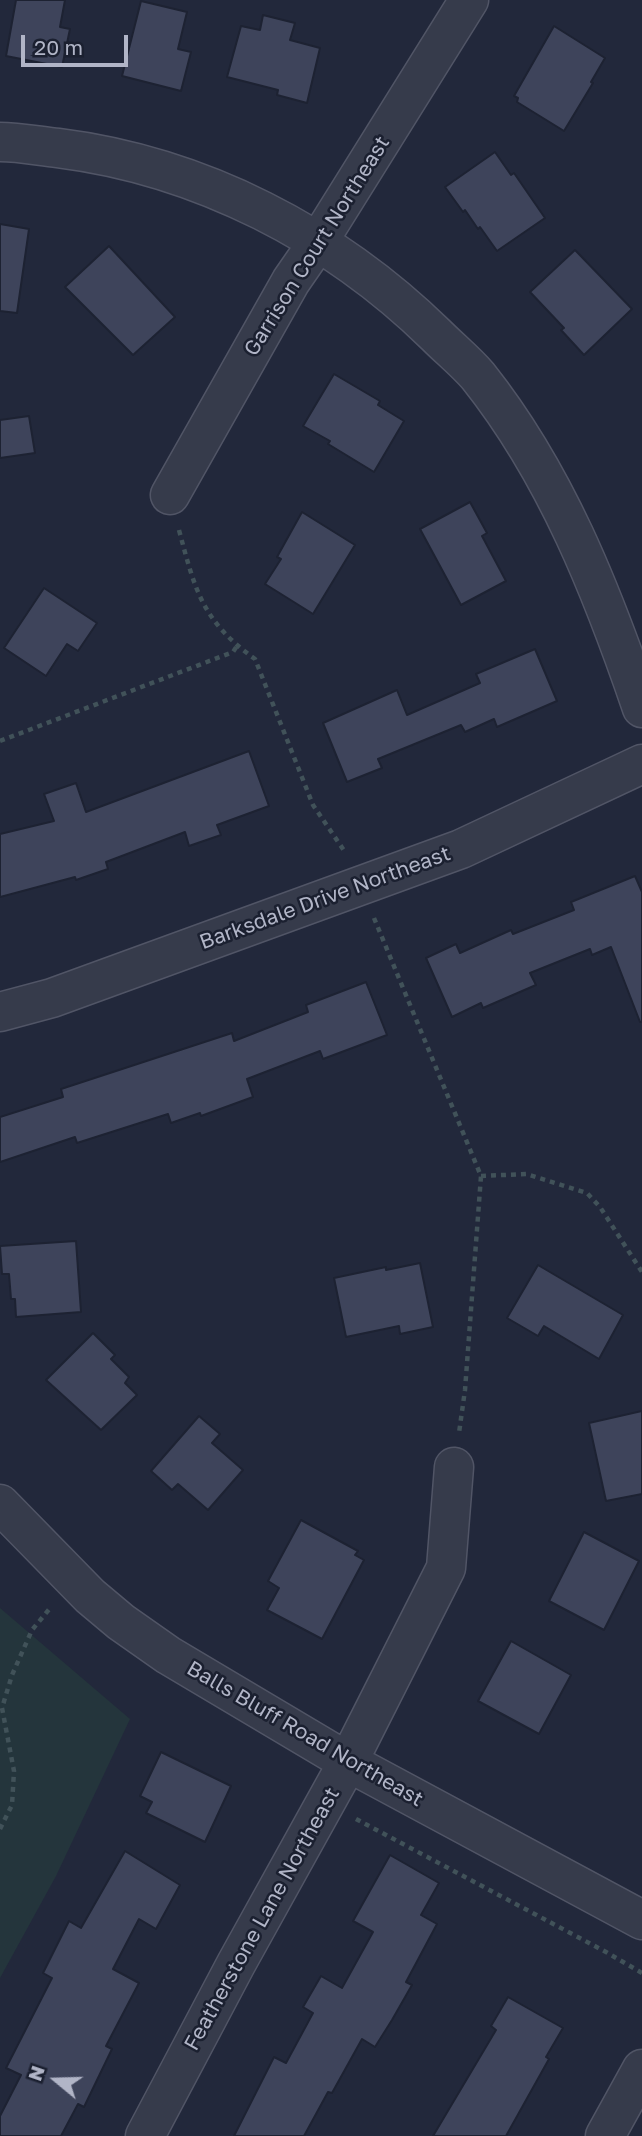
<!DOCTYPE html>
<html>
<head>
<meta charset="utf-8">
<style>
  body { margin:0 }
  #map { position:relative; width:642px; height:2136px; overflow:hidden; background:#22283b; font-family:"Golos Text",sans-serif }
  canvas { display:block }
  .north { position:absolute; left:21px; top:2045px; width:70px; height:70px; -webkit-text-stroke:5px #1b2030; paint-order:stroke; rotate:289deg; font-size:19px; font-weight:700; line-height:28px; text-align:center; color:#b1b5c7 }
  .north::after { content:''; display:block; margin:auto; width:24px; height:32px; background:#b1b5c7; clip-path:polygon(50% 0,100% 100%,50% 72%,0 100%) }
  .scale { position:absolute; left:21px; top:35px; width:107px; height:32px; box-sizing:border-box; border:4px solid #b1b5c7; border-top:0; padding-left:9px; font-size:21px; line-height:24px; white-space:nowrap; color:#b1b5c7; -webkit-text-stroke:5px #1b2030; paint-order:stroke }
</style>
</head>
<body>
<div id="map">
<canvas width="642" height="2136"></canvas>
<div class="north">N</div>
<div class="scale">20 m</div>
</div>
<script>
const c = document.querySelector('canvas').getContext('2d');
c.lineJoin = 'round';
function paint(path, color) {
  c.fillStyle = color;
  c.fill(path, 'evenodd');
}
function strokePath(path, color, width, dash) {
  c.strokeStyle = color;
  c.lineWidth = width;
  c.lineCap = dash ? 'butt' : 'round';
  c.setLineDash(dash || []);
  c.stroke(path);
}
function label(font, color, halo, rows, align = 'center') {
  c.font = font + ' "Golos Text",sans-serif';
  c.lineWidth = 5;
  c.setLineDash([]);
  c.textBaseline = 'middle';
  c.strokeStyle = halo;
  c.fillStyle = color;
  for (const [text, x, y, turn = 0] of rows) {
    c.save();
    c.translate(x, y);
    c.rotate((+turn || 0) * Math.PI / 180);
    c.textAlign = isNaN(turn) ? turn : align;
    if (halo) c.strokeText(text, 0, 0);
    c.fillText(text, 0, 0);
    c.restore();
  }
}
paint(new Path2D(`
  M0 1608 130 1719 56 1876 0 1978Z`), '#24353c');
const building = new Path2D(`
  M16 0H65L60 27 70 29 62 67 6 56Z
  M141 1 187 12 178 49 191 52 181 91 122 76Z
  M263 15 295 23 290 40 320 48 307 103 277 95 278 90 227 77 241 26 260 30Z
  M554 26 605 58 591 82 593 83 564 131 517 102 518 98 514 96Z
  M495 152 511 175 514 173 545 218 497 251 480 227 478 229 465 210 463 212 445 187Z
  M0 224 29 229 17 313 0 311Z
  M109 246 175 317 133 355 65 287Z
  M575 250 632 309 584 355 561 330 564 328 530 292Z
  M334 374 380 401 378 405 404 421 374 472 328 444 330 441 303 426Z
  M29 416 35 453 0 458V420Z
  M470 502 487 533 482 536 506 581 461 605 420 529Z
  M302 512 355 545 313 614 265 584 281 559 277 557Z
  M44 588 97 623 78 651 67 644 46 676 4 648Z
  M535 649 557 701 497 727 494 719 465 732 461 725 378 759 382 768 347 782 323 723 397 690 407 715 480 683 476 674Z
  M249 751 269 806 217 825 221 835 189 846 185 832 106 862 108 869 76 880 75 877 0 897V834L54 821 44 794 76 783 86 812Z
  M635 876 642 892V1022H640L611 947 592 955 590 949 530 973 536 985 483 1008 481 1003 452 1017 426 958 456 944 460 953 511 930 513 934 574 910 571 902Z
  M366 982 387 1035 323 1059 320 1051 247 1079 253 1097 201 1116 200 1113 171 1123 168 1114 77 1143 75 1137 0 1162V1117L63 1097 61 1089 232 1033 234 1041 308 1012 306 1005Z
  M76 1241 81 1312 16 1317 15 1299H11L9 1274H2L0 1246Z
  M420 1263 433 1327 400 1334 399 1326 346 1337 334 1278 386 1267V1270Z
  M538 1265 623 1315 599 1359 544 1326 538 1336 507 1318Z
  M93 1333 115 1355 111 1359 129 1377 125 1383 137 1395 101 1430 46 1380Z
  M642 1411V1494L606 1501 589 1423Z
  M199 1416 220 1434 212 1443 243 1470 208 1510 178 1484 172 1490 151 1471Z
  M301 1520 358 1551 355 1555 364 1560 322 1639 267 1610 279 1588 268 1581Z
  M584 1532 639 1561 604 1630 549 1601Z
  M511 1641 571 1675 539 1734 478 1701Z
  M161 1752 231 1786 205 1842 146 1813 152 1802 140 1796Z
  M125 1851 180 1885 156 1929 139 1919 113 1969 139 1983 106 2046 112 2049 84 2107 78 2104 61 2136H0V2116L21 2075 6 2068 52 1978 43 1973 69 1921 81 1928Z
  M390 1855 439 1883 421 1915 437 1924 406 1982 412 1985 392 2020 375 2047 362 2039 332 2093 328 2092 304 2136H234L274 2057 286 2063 313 2013 303 2007 321 1976 342 1988 373 1932 353 1921Z
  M508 1997 563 2028 546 2057 549 2059 506 2136H433L496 2030 491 2026Z`);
paint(building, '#3e445b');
strokePath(building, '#1d2232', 2);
const minor = new Path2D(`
  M0 142C19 142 39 146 58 148 201 166 334 235 436 335 450 349 466 362 478 376 556 474 602 591 642 708
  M170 495 291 281 318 242 469 0
  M0 1012 52 998 461 849 642 764
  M0 1504 90 1596 121 1622 168 1655 348 1762 642 1920
  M145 2136 236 1964 348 1762 446 1568 454 1467
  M605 2136 642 2069`);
strokePath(minor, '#515566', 41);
strokePath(new Path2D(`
  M179 530C195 590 202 621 255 659L313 805 345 852
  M0 741 233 652 237 646
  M374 918 481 1176 465 1390 459 1433
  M481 1176 526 1174 587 1193 600 1207 642 1272
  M356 1819 606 1952 642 1973
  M0 1829 12 1805 14 1771 2 1708 12 1675 32 1630 51 1607`), '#415259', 4.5, [5, 5]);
strokePath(minor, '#363b4b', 38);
label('21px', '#b1b5c7', '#1b2030', [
  ["Garrison Court Northeast",317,246,-58],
  ["Barksdale Drive Northeast",325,898,-20],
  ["Balls Bluff Road Northeast",305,1734,30],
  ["Featherstone Lane Northeast",262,1919,-61]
]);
</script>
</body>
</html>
